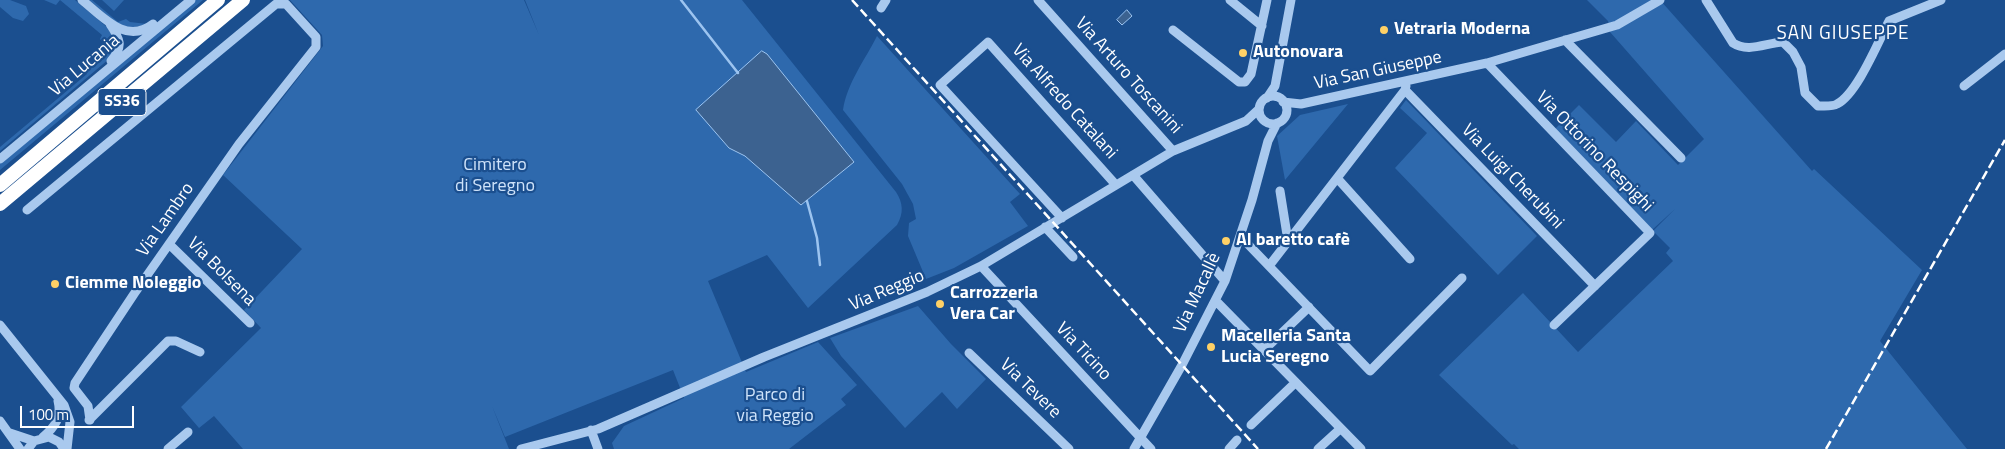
<!DOCTYPE html>
<html>
<head>
<meta charset="utf-8">
<style>
  body { margin:0 }
  #map { position:relative; width:2005px; height:449px; overflow:hidden; background:#1b4f8f; font-family:"Titillium Web",sans-serif }
  canvas { display:block }
  .scale { position:absolute; left:20px; top:406px; width:114px; height:22px; box-sizing:border-box; border:2px solid #fff; border-top:0; padding-left:6px; font-size:15px; line-height:18px; white-space:nowrap; color:#fff; -webkit-text-stroke:4px #1b4f8f; paint-order:stroke }
</style>
</head>
<body>
<div id="map">
<canvas width="2005" height="449"></canvas>
<div class="scale">100 m</div>
</div>
<script>
const c = document.querySelector('canvas').getContext('2d');
c.lineJoin = 'round';
function paint(path, color) {
  c.fillStyle = color;
  c.fill(path, 'evenodd');
}
function strokePath(path, color, width, dash) {
  c.strokeStyle = color;
  c.lineWidth = width;
  c.lineCap = dash ? 'butt' : 'round';
  c.setLineDash(dash || []);
  c.stroke(path);
}
function label(font, color, halo, rows, align = 'center') {
  c.font = font + ' "Titillium Web",sans-serif';
  c.lineWidth = 4.5;
  c.setLineDash([]);
  c.textBaseline = 'middle';
  c.strokeStyle = halo;
  c.fillStyle = color;
  for (const [text, x, y, turn = 0] of rows) {
    c.save();
    c.translate(x, y);
    c.rotate((+turn || 0) * Math.PI / 180);
    c.textAlign = isNaN(turn) ? turn : align;
    if (halo) c.strokeText(text, 0, 0);
    c.fillText(text, 0, 0);
    c.restore();
  }
}
paint(new Path2D(`
  M0 0H10L26 6 29 14 23 21 13 18 0 7Z
  M44 0H75L108 28 113 35 117 47 109 59 0 151V147L87 74 84 69 106 51V46L100 39 102 35 60 0 56 5Z
  M89 0H92L118 22 126 19 130 22 147 24 127 29 112 20Z
  M102 0H124L114 11Z
  M196 0H203L0 170V162L168 21Z
  M290 0H524L539 35 525 0H742L896 192C903 203 904 213 897 225L808 308 767 255 708 281 746 372 818 342 857 385 841 399 846 405 789 449H614L612 443 624 426 684 398 673 370 505 437 492 406 509 449H243L214 416 199 428 181 407 261 328 244 310 302 249 223 175 323 46 322 35Z
  M1587 0H1660L1812 171 1814 169 1922 270 1880 341 1967 449H1519L1514 444 1512 445 1439 375 1523 293 1578 352 1673 261 1666 253 1670 248 1653 231 1675 209 1652 230 1555 129 1579 105 1616 142 1636 121 1678 165 1704 139 1610 32 1608 21Z
  M877 36 1020 194 1010 202 1028 226 954 268 926 279 908 236 909 223 916 219 913 204 902 184 843 110C847 83 865 60 877 36Z
  M1406 100 1537 236 1498 275 1395 168 1427 133 1400 108Z
  M1348 104 1285 180 1277 136 1300 115Z
  M918 306 951 344 986 379 957 409 942 392 905 428 841 356 830 338Z`), '#2e69ad');
const water = new Path2D(`
  M1127 10 1132 16 1122 25 1117 20Z
  M762 51 767 54 854 162 801 205 745 156 729 148 696 110Z`);
paint(water, '#3c6290');
strokePath(water, '#9cc4f0', 1);
strokePath(new Path2D(`
  M681 0 738 73
  M807 201 817 238 820 265`), '#9cc4f0', 2.5);
strokePath(new Path2D(`
  M82 0C103 17 126 45 153 24
  M1038 0 1173 151
  M1230 0 1262 26
  M1706 0 1733 43C1748 53 1766 43 1783 42L1793 52 1801 67 1805 93 1818 106C1824 106 1832 107 1837 104 1857 94 1878 42 1889 21L1941 0
  M881 8 886 0
  M110 24C120 39 124 46 111 61
  M1173 30 1239 82H1245L1251 74 1267 0
  M1565 40 1681 158
  M1487 63 1650 233 1554 325
  M1964 86 2005 54
  M1405 90 1595 286
  M1259 110a14 14 0 1 1 28 0a14 14 0 1 1-28 0Z
  M1267 98 1275 86 1291 0
  M1283 102 1301 104 1487 63 1617 25 1660 0
  M0 159 191 0
  M1133 175 1225 281
  M1337 178 1410 259
  M1280 191 1288 241
  M27 210 276 4H286L316 37V47L239 144 134 294 75 383 74 388 88 406 90 420
  M1062 218 940 85 988 42 1116 185
  M1045 227 1073 257
  M1241 237 1370 371 1462 278
  M169 244 250 323
  M981 266 1151 449
  M1269 266 1405 90 1406 86
  M1216 301 1361 449
  M0 325 64 405 70 422 67 449
  M1264 350 1309 307
  M969 353 1069 449
  M89 420 168 341H176L200 352
  M0 421 20 449
  M1251 425 1295 383
  M591 430 598 449
  M10 433 34 441
  M43 437C55 427 62 417 58 401
  M28 449 34 441 49 437 59 442 64 449
  M168 449 188 432
  M521 449 598 429 764 357 927 292 981 266 1173 151 1246 121 1259 109
  M1134 449 1182 365 1225 281 1252 200 1268 141 1277 123
  M1229 449 1237 440
  M1318 449 1340 429`), '#a9c9ee', 9);
strokePath(new Path2D(`
  M0 185 218 0
  M0 204 243 0`), '#fff', 14);
strokePath(new Path2D(`
  M852 0 1258 449
  M1826 449 2005 140`), '#fff', 2.5, [9, 4]);
for (const [x, y, r, color] of [
  [1384,30,5,"#ffd166"],
  [1243,53,5,"#ffd166"],
  [1226,241,5,"#ffd166"],
  [55,284,5,"#ffd166"],
  [940,304,5,"#ffd166"],
  [1211,347,5,"#ffd166"]
]) {
  const dot = new Path2D();
  dot.arc(x, y, r, 0, 2 * Math.PI);
  c.fillStyle = color;
  c.fill(dot);
  strokePath(dot, '#1b4f8f', 2);
}
for (const [x, y, w] of [
  [122,102,48]
]) {
  const box = new Path2D();
  box.roundRect(x - w / 2, y - 13.5, w, 27, 4);
  c.fillStyle = '#1b4f8f';
  c.fill(box);
  strokePath(box, '#fff', 1);
}
label('bold 16px', '#fff', null, [
  ["SS36",122,102]
]);
label('bold 18px', '#fff', '#1b4f8f', [
  ["Vetraria Moderna",1394,30],
  ["Autonovara",1253,53],
  ["Al baretto cafè",1236,241],
  ["Ciemme Noleggio",65,284],
  ["Carrozzeria",950,294],
  ["Vera Car",950,315],
  ["Macelleria Santa",1221,337],
  ["Lucia Seregno",1221,358]
], 'left');
label('18px', '#fff', '#1b4f8f', [
  ["Via Lucania",85,66,-40],
  ["Via San Giuseppe",1378,71,-12],
  ["Via Arturo Toscanini",1128,76,48],
  ["Via Alfredo Catalani",1064,102,48],
  ["Via Ottorino Respighi",1594,152,46],
  ["Via Luigi Cherubini",1512,177,46],
  ["Via Lambro",166,220,-55],
  ["Via Bolsena",221,272,45],
  ["Via Reggio",887,291,-23],
  ["Via Macallè",1198,293,-65],
  ["Via Ticino",1083,352,47],
  ["Via Tevere",1030,389,44]
]);
label('18px', '#cfe3fa', '#1b4f8f', [
  ["Cimitero",495,166],
  ["di Seregno",495,187],
  ["Parco di",775,396],
  ["via Reggio",775,417]
]);
c.letterSpacing = '1px';
label('19px', '#fff', '#1b4f8f', [
  ["SAN GIUSEPPE",1843,34]
]);
c.letterSpacing = '0px';
</script>
</body>
</html>
